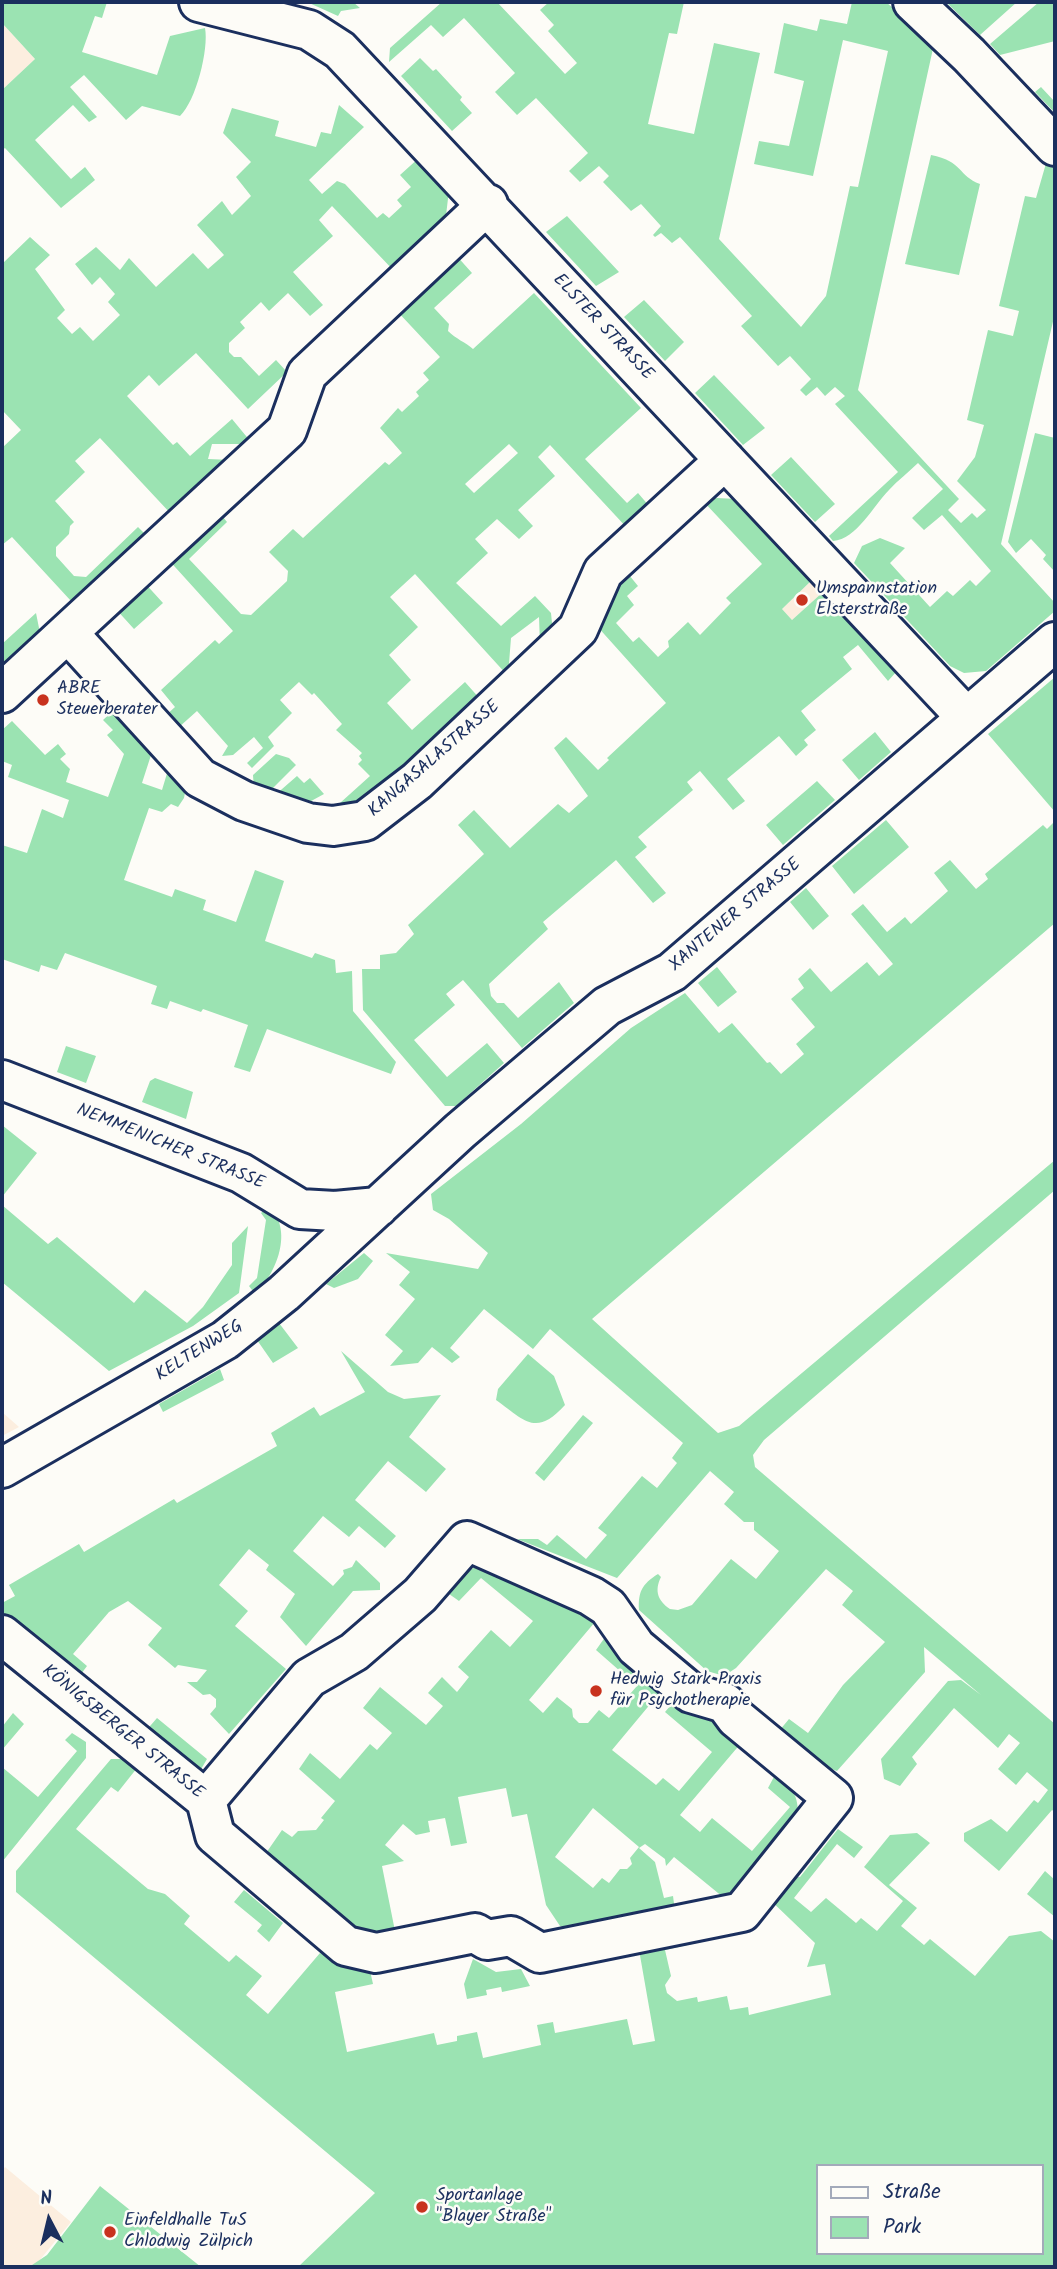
<!DOCTYPE html>
<html>
<head>
<meta charset="utf-8">
<style>
  body { margin:0 }
  #map { position:relative; width:1057px; height:2269px; overflow:hidden; background:#fdfcf7; font-family:Kalam,sans-serif }
  canvas { display:block }
  .frame { position:absolute; inset:0; border:4px solid #1b2f5e; pointer-events:none }
  .legend { position:absolute; left:816px; top:2164px; width:228px; height:91px; box-sizing:border-box; background:#fdfcf7; border:2px solid #a3aaba; margin:0; padding:9px 12px; list-style:none; font-size:21px; color:#1b2f5e }
  .legend li { display:flex; align-items:center; gap:14px; height:35px }
  .legend b { width:35px; border:2px solid #a3aaba }
  .north { position:absolute; left:14px; top:2185px; width:70px; height:70px; -webkit-text-stroke:5px #fdfcf7; paint-order:stroke; rotate:353deg; font-size:19px; font-weight:700; line-height:28px; text-align:center; color:#1b2f5e }
  .north::after { content:''; display:block; margin:auto; width:24px; height:32px; background:#1b2f5e; clip-path:polygon(50% 0,100% 100%,50% 72%,0 100%) }
</style>
</head>
<body>
<div id="map">
<canvas width="1057" height="2269"></canvas>
<div class="frame"></div>
<ul class="legend">
<li><b style="height:9px;background:#fdfcf7"></b>Straße</li>
<li><b style="height:19px;background:#9be3b2"></b>Park</li>
</ul>
<div class="north">N</div>
</div>
<script>
const c = document.querySelector('canvas').getContext('2d');
c.lineJoin = 'round';
function paint(path, color) {
  c.fillStyle = color;
  c.fill(path, 'evenodd');
}
function strokePath(path, color, width, dash) {
  c.strokeStyle = color;
  c.lineWidth = width;
  c.lineCap = dash ? 'butt' : 'round';
  c.setLineDash(dash || []);
  c.stroke(path);
}
function label(font, color, halo, rows, align = 'center') {
  c.font = font + ' Kalam,sans-serif';
  c.lineWidth = 5;
  c.setLineDash([]);
  c.textBaseline = 'middle';
  c.strokeStyle = halo;
  c.fillStyle = color;
  for (const [text, x, y, turn = 0] of rows) {
    c.save();
    c.translate(x, y);
    c.rotate((+turn || 0) * Math.PI / 180);
    c.textAlign = isNaN(turn) ? turn : align;
    if (halo) c.strokeText(text, 0, 0);
    c.fillText(text, 0, 0);
    c.restore();
  }
}
paint(new Path2D(`
  M2 23 35 59 2 90Z
  M812 580 823 592 792 620 782 609Z
  M2 1412 19 1427 2 1436Z
  M5 2167 71 2222 34 2267H2V2171Z`), '#fceedf');
paint(new Path2D(`
  M2 2H107L102 18 95 16 82 52 157 75 170 36 205 28C209 49 196 101 180 116L142 106 126 120 84 75 70 87 97 117 89 122 73 105 35 140 71 179 85 167 95 180 61 208 5 148 2 150V90L35 59 2 23Z
  M307 2H353L360 8 341 11 338 16Z
  M442 2H497L565 74 577 63 548 31 554 25 540 10 549 2H684L677 34 669 33 648 124 694 134 714 43 760 53 719 239 801 327 826 296 850 186 858 187 888 51 843 40 813 176 754 164 759 141 789 146 804 81 774 73 784 23 817 31 820 19 847 24 852 2H886L934 44 858 390 959 499 948 510 961 523 972 513 977 518 986 510 957 481 975 457 984 425 967 420 988 330 1013 336 1019 311 999 306 1025 196 1036 198 1047 160 1055 168V313L1001 544 1055 603V611L986 671 964 673 950 666 854 563 862 546 880 538 905 548 890 563 930 607 947 591 953 596 970 580 976 586 991 571 942 515 924 530 912 518 943 489 918 463C909 472 898 480 889 490 873 506 857 539 833 541L829 536 898 472 835 404 845 396 835 387 825 396 817 387 806 396 800 390 811 379 790 356 778 366 741 326 752 316 680 237 672 243 661 233 655 237 653 235 661 226 641 204 631 211 603 182 609 176 599 166 580 182 569 171 588 153 536 98 517 115 495 92 515 73 464 18 443 37 431 25 389 62 390 48Z
  M946 2H1017L980 35Z
  M1039 2H1055V41L1000 55 990 44Z
  M420 58 433 71 436 69 462 97 460 100 472 113 452 131 401 76Z
  M1041 87 1055 102V113L1035 92Z
  M339 105 364 127 309 180 322 194 337 181 345 184 377 218 383 213 389 218 402 206 397 200 411 187 400 175 420 157 449 190 445 224 396 273 332 206 319 220 333 236 293 272 323 305 310 316 288 293 269 311 261 302 240 322 245 328 229 343V352L234 357H241L259 376 276 360 287 372 248 409 196 353 159 386 149 375 127 396 173 445 177 442 190 456 232 419 251 442 248 444H212L208 459 231 460 172 515 100 438 75 461 85 472 55 501 74 522 70 526 69 534 56 547V556L74 576 86 577 138 527 148 537 79 604 71 601 12 537 2 545V448L21 430 2 410V264L30 237 50 255 35 269 65 310 57 318 72 334 80 327 93 341 120 315 108 302 115 294 100 277 92 285 75 264 96 247 120 270 129 258 156 287 193 253 208 269 224 255 197 225 222 201 232 215 251 196 236 177 251 162 223 133 232 108 279 121 275 136 316 147 321 132 331 134Z
  M931 155C963 161 958 176 980 184L959 275 905 264Z
  M567 216 619 272 596 286 546 232Z
  M455 254 472 273 434 308 449 324 448 331C456 339 465 342 473 349L534 293 641 408 585 459 627 503 638 493 650 507 628 529 550 445 538 457 555 476 518 510 533 526 519 539 497 519 475 539 488 553 456 583 501 626 535 596 551 613 553 633 540 645 539 617 511 638 508 676 415 574 390 597 418 627 389 655 411 680 387 703 412 730 465 682 481 700 383 792 340 810V803L370 776 358 764 362 760 359 756 362 753 336 730 342 724 314 693 312 695 299 682 280 700 292 713 268 737 274 746 252 768 247 763 263 748 254 737 233 755 222 756 228 746 197 711 178 728 164 717 175 707 161 690 215 640 219 644 233 631 166 557 218 511 227 522 189 559 241 614 251 615 287 581 288 571 269 552 293 529 303 538 385 462 389 465 402 453 380 428 398 408 402 412 419 396 416 392 429 380 423 373 440 357 396 310ZM509 444 518 453 474 493 465 484Z
  M644 300 684 342 665 361 624 317Z
  M714 375 765 428 743 445 695 393Z
  M1035 433 1055 438V572L1043 559 1046 555 1031 539 1016 553 1008 542Z
  M791 457 835 504 815 522 771 475Z
  M717 498 737 499 812 580 782 609 792 620 823 592 897 671 888 681 858 645 843 657 852 669 801 711 816 730 804 740 808 745 796 756 779 736 727 779 745 801 733 810 700 771 687 782 693 790 638 837 647 847 635 857 666 893 653 903 616 860 543 922 548 929 489 984 491 996 497 1003H504L518 1018 559 982 574 1003 522 1048 463 980 446 994 455 1005 414 1040 447 1077 487 1043 504 1063 456 1106H445L363 1010 362 969H380V955L396 953 414 934 408 925 484 854 458 825 474 810 510 848 558 804 569 813 588 796 554 748 566 737 598 770 609 760 607 758 666 703 596 625 625 570 638 586 627 596 634 605 616 623 633 642 639 637 658 657 669 647 668 641 688 622 700 635 731 603 726 598 762 564 703 501Z
  M142 580 163 603 134 629 114 607Z
  M36 613 41 638 2 671V644Z
  M1055 677V812L988 734Z
  M116 708 152 752 142 783 162 790 168 770 187 782 184 798 178 807 171 804 162 812 149 808 124 880 172 897 175 889 206 900 203 910 236 922 255 870 284 881 265 941 312 958 315 953 335 960 336 973 352 971 353 1011 396 1062 391 1074 267 1029 250 1072 234 1067 248 1025 203 1009 201 1012 170 1001 167 1009 151 1004 157 986 65 953 57 970 41 965 39 972 2 959V845L27 853 42 809 63 818 69 800 8 777 12 765 2 761V730L12 721 45 755 58 744 66 754 60 759 70 769 66 782 108 797 124 754 107 735 113 730 103 720Z
  M875 732 891 752 859 780 842 760Z
  M276 754 289 758 296 765 268 793 254 790 253 775Z
  M297 776 304 783 310 778 324 794 302 806 274 796Z
  M817 781 835 800 783 845 766 825Z
  M886 820 909 847 854 894 832 866Z
  M1055 821V923L592 1319 718 1433 739 1426 1055 1160V1190L764 1440 753 1455 755 1467 1055 1724V1812L1052 1810 999 1871 964 1841V1833L991 1819 1007 1832 1034 1800 1038 1803 1048 1790 1027 1772 1016 1785 998 1769 1020 1743 1009 1734 998 1748 954 1708 912 1757 917 1764 900 1786 884 1779 881 1759 948 1681 961 1680 981 1695 924 1647 925 1672 837 1771 811 1761 779 1731 789 1719 808 1733 843 1685 885 1642 842 1605 853 1591 826 1569 736 1668 724 1676 707 1671 639 1610C638 1592 642 1584 658 1574L661 1577C654 1591 658 1601 670 1609L678 1610 692 1605 731 1559 756 1579 779 1551 754 1530V1522H744L724 1504 734 1492 710 1471 617 1578 517 1539H538L547 1545 557 1535 586 1559 607 1535 598 1528 642 1476 657 1488 677 1463 672 1458 683 1443 550 1329 533 1349 484 1309 450 1348 460 1357 452 1363 432 1347 418 1363 390 1366 403 1351 385 1335 415 1299 399 1285 410 1272 386 1253 478 1269 488 1253 449 1219 433 1210 431 1194 521 1124 631 1028 685 993 719 1033 732 1023 767 1063 770 1062 781 1074 804 1054 796 1044 815 1027 791 999 804 988 798 979 810 968 831 992 867 962 879 976 893 964 851 914 863 904 887 932 905 917 911 924 948 891 934 873 950 860 976 889 988 879 985 874 1043 825 1047 829Z
  M806 888 829 916 813 930 790 902Z
  M717 967 737 992 718 1007 698 983Z
  M66 1046 96 1056 86 1083 57 1072Z
  M155 1078 193 1092 186 1119 142 1102 150 1081Z
  M2 1125 37 1153 2 1197Z
  M2 1205 48 1244 57 1237 134 1303 145 1290 187 1323 203 1307 232 1265V1243L248 1226 239 1293 193 1326 109 1371 2 1282Z
  M268 1206C295 1229 276 1275 255 1294L249 1286 257 1278 266 1220 261 1213Z
  M364 1253 373 1261 358 1279 334 1288 326 1284Z
  M279 1323 298 1348 273 1363 257 1340Z
  M341 1351 388 1392 404 1399 441 1395 409 1437 446 1469 426 1492 388 1461 355 1500 396 1536 385 1548 359 1526 349 1537 323 1516 293 1551 333 1586 344 1574 343 1570 352 1567 356 1560 380 1583V1590L353 1591 306 1646 280 1617 295 1594 266 1570 269 1565 249 1549 219 1585 248 1611 235 1626 286 1669 229 1734 210 1714 216 1707V1699L210 1694 203 1695 187 1682H197L207 1670 178 1665 175 1668 150 1647 148 1645 162 1628 128 1601 109 1612 73 1654 87 1666 78 1678 2 1613V1603L15 1596 9 1585 79 1544 84 1552 174 1499 177 1503 277 1446 271 1433 314 1407 320 1416 365 1392Z
  M528 1354 554 1376 565 1405C536 1437 525 1421 496 1400L498 1389Z
  M220 1369 224 1380 163 1412 159 1404Z
  M583 1415 593 1423 544 1481 535 1473Z
  M476 1567H490L507 1579 595 1622 529 1700 543 1713 557 1697 572 1709 573 1717 579 1723H588L599 1710 609 1718 637 1686 596 1650 608 1633 662 1690 612 1750 656 1785 663 1778 679 1791 712 1752 665 1712 676 1699 708 1714 742 1742 680 1815 700 1832 712 1818 752 1851 790 1807 768 1788 775 1775C791 1787 798 1793 798 1814L729 1902 674 1857 666 1866 665 1859 645 1844 639 1848 655 1862 664 1898 673 1896 675 1911 570 1930 560 1926 546 1905 527 1814 512 1817 506 1788 458 1797 467 1843 451 1846 445 1818 428 1821 430 1832 416 1835 403 1824 385 1845 404 1861 382 1866 395 1931 359 1933 264 1856 282 1830 292 1837 298 1831 316 1830 324 1820 321 1818 335 1801 299 1769 310 1753 340 1779 370 1744 377 1750 392 1733 363 1708 380 1687 426 1725 443 1706 428 1693 442 1677 457 1692 469 1677 458 1667 491 1630 510 1647 533 1621 481 1578 459 1601 442 1589 461 1573ZM593 1808 639 1847 630 1858 632 1864 627 1869H620L609 1883 602 1878 593 1888 555 1857Z
  M13 1713 24 1724 2 1750V1727Z
  M157 1718 207 1759 200 1771 144 1733Z
  M72 1733 86 1742V1758L2 1862V1767L38 1797 77 1751 65 1740Z
  M111 1759H127L137 1768 118 1792 111 1787 76 1829 148 1889 165 1894 190 1916 184 1924 229 1962 236 1955 262 1976 246 1995 268 2014 320 1953 340 1963 369 1966 373 1984 335 1992 347 2052 434 2033 437 2045 457 2041V2036L477 2032 483 2058 541 2045 537 2025 553 2022 555 2033 627 2019 633 2045 655 2041 638 1944 705 1932 715 1939 665 1950 671 1976 665 1985 667 1993 677 2001 697 1997 698 2002 727 1996 730 2010 748 2007 749 2015 831 1995 825 1964 807 1967 815 1943 766 1896 781 1878 800 1877 838 1829 863 1847 854 1858 837 1844 794 1898 811 1912 826 1898 856 1923 861 1918 877 1931 903 1901 864 1867 890 1835 917 1833 930 1843 889 1885 917 1908 901 1926 924 1945 930 1939 975 1976 1009 1936 1041 1931 1055 1942V2267H298L375 2193 16 1892V1871ZM817 2166H1041V2253H817Z
  M1045 1871 1055 1880V1917L1027 1894Z
  M244 1890 283 1923 269 1942 257 1931 262 1925 234 1902Z
  M473 1959 496 1972 521 1969 530 1986 502 1992 501 1987 486 1990 487 1995 467 1999 464 1984Z
  M100 2186 201 2267H29L47 2255Z`), '#9be3b2');
const minor = new Path2D(`
  M199 2 309 30 340 50 966 717
  M913 2 969 55 1055 146
  M68 633 200 778 244 801 308 823 333 826 365 821 417 781 578 629 603 572 725 460
  M2 693 287 430 307 374 488 204
  M2 1080 241 1173 300 1209 335 1211 378 1207
  M2 1468 225 1340 284 1293 460 1131 607 1006 672 972 1055 642
  M2 1635 206 1800 215 1835 346 1946 376 1953 475 1933 487 1940 511 1936 540 1953 742 1912 833 1798 736 1718 725 1703 691 1693 636 1647 608 1607 591 1596 467 1541 420 1595 354 1652 309 1678 206 1800`);
strokePath(minor, '#1b2f5e', 44);
strokePath(minor, '#fdfcf7', 38);
for (const [x, y, r, color] of [
  [802,600,7,"#c8321e"],
  [43,700,7,"#c8321e"],
  [596,1691,7,"#c8321e"],
  [422,2207,7,"#c8321e"],
  [110,2232,7,"#c8321e"]
]) {
  const dot = new Path2D();
  dot.arc(x, y, r, 0, 2 * Math.PI);
  c.fillStyle = color;
  c.fill(dot);
  strokePath(dot, '#fdfcf7', 2.5);
}
label('18px', '#1b2f5e', '#fdfcf7', [
  ["ELSTER STRASSE",602,328,47],
  ["KANGASALASTRASSE",435,760,-41],
  ["XANTENER STRASSE",736,916,-40],
  ["NEMMENICHER STRASSE",170,1148,22],
  ["KELTENWEG",200,1352,-32],
  ["KÖNIGSBERGER STRASSE",122,1733,39]
]);
label('18px', '#1b2f5e', '#fdfcf7', [
  ["Umspannstation",816,590],
  ["Elsterstraße",816,611],
  ["ABRE",57,690],
  ["Steuerberater",57,711],
  ["Hedwig Stark Praxis",610,1681],
  ["für Psychotherapie",610,1702],
  ["Sportanlage",436,2197],
  ["\"Blayer Straße\"",436,2218],
  ["Einfeldhalle TuS",124,2222],
  ["Chlodwig Zülpich",124,2243]
], 'left');
</script>
</body>
</html>
